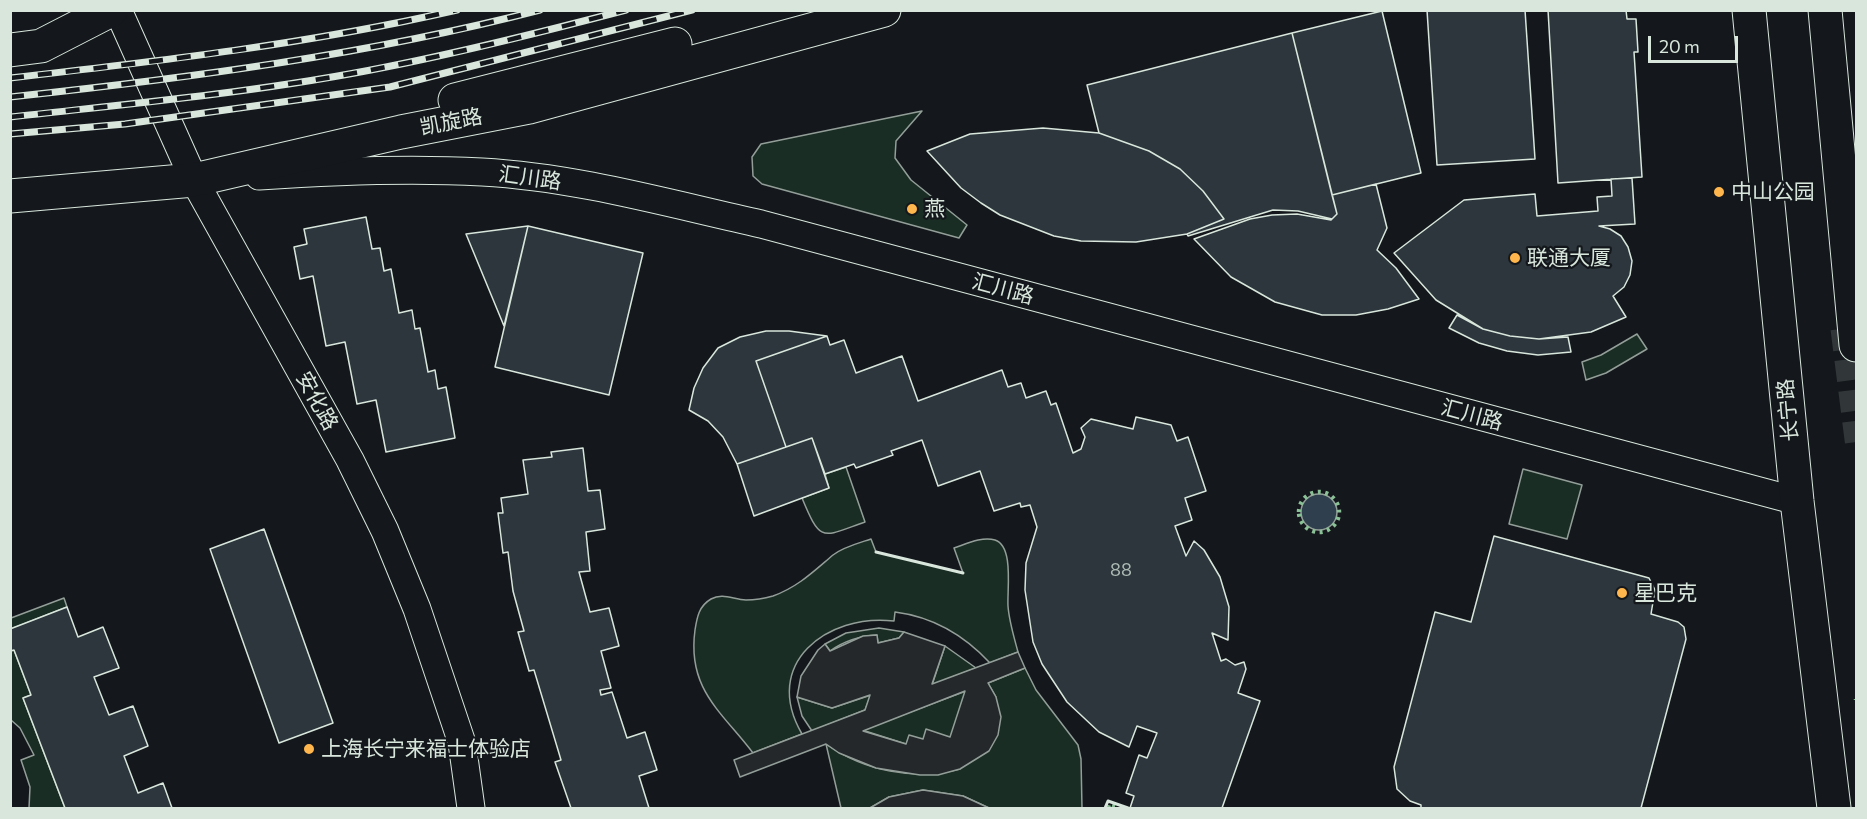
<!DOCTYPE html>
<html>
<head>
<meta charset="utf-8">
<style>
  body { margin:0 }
  #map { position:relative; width:1867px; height:819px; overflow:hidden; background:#14181c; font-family:Commissioner,sans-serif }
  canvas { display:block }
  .frame { position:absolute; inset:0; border:12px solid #d8e6dc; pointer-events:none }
  .scale { position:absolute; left:1648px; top:36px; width:90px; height:27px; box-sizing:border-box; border:3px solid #d8e6dc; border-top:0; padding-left:8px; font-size:18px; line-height:21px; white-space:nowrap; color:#d8e6dc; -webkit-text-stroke:4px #14181c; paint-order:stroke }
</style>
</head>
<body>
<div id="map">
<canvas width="1867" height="819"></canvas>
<div class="frame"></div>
<div class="scale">20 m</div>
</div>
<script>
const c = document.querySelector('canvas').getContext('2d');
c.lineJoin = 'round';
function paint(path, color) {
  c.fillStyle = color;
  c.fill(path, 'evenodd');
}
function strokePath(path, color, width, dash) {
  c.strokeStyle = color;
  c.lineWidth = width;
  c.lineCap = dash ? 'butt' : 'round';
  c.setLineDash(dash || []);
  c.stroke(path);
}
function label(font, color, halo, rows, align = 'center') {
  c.font = font + ' Commissioner,"Noto Sans SC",sans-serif';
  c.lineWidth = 4.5;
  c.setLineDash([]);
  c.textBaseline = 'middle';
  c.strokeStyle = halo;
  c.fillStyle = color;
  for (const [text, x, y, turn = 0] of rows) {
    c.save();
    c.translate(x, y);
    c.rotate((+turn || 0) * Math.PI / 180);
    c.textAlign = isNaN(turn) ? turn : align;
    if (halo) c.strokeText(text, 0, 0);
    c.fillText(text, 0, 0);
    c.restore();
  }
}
const green = new Path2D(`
  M922 111 896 141 895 158 911 180 967 225 959 238 762 184 753 176 752 157 761 144Z
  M1637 334 1647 349 1606 373 1586 380 1582 362 1601 355Z
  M846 467 865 522C822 537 821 544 802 498L829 488 825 474Z
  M1523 469 1582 485 1567 539 1509 524Z
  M871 539 876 552 963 573 954 548C966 544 982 536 995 540 1014 546 1007 590 1008 606 1009 621 1014 637 1018 652L990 663C964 635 934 617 895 612L894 621C827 613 761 664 802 734L753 753C721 711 687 689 695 630 697 617 699 606 711 599 723 592 734 600 746 600 754 600 766 598 773 596 798 587 814 571 833 555 843 547 859 543 871 539Z
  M64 598 67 607 11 629V618Z
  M879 628 904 632 899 638 878 643 877 635C859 636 844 641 830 651L825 644 846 633Z
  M945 646 976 668 932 685Z
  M14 650 31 695 23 698 65 808H29L30 787 21 760 34 755 20 728 11 720V651Z
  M1025 668 1036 690 1078 745 1081 759 1082 808H989L963 796 923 790 889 797 870 808H841L826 744C864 771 914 781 960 769L996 697 988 683Z
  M966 691 951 738 923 739 906 744 862 730Z
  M871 695 865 710 812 731 802 716 797 697 832 708Z`);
paint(green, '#1a2d24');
strokePath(green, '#939e99', 1.5);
const parking = new Path2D(`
  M904 632 945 646 932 684 1018 652 1025 668 988 683 996 697 1001 717 998 735 989 751 960 769 938 775H920L876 768 839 753 826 744 740 777 734 760 865 710 870 695 832 708 797 697 801 676 818 650 825 644 830 651 863 636 877 635 878 643 899 638ZM965 691 950 737 926 729 923 739 909 735 906 744 863 731Z
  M923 790 963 796 989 808H870L889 797Z`);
paint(parking, '#24282b');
strokePath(parking, '#939e99', 1.5);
const water = new Path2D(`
  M1301 512a18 18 0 1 1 36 0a18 18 0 1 1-36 0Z`);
paint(water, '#2f3f4d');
strokePath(water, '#939e99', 1.5);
const building = new Path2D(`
  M1427 10H1525L1535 159 1437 165Z
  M1548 10H1626L1627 19H1636L1638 52H1634L1642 177 1558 183Z
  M1382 11 1421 173 1332 195 1292 33Z
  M1292 33 1337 214 1332 219 1298 211 1273 210 1188 236 1187 234 1224 219 1203 191 1180 169 1149 151 1099 133 1087 85Z
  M1043 128 1099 133 1149 151 1180 169 1203 191 1224 219 1187 234 1136 242 1081 241 1054 236 1000 215 981 203 961 188 927 151 970 134Z
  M1632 178 1635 224 1599 226 1610 229 1621 236 1628 247 1632 261 1630 275 1624 287 1613 296 1626 317 1591 332 1539 339 1510 336 1483 329 1436 300 1394 253 1464 200 1535 194 1537 216 1598 211 1597 197 1612 196 1611 179Z
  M1376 184 1387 228 1377 250 1396 268 1419 299 1388 309 1356 315H1322L1275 302 1231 277 1194 239 1250 219 1272 215 1297 214 1331 220 1337 214 1332 195Z
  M366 217 372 249 380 248 384 271 391 269 399 313 412 310 415 329 420 328 428 372 435 370 438 389 446 387 455 438 386 452 376 400 357 404 345 342 326 346 313 276 300 279 294 247 307 244 304 229Z
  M528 226 504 326 466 234Z
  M528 226 643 253 609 395 495 367Z
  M1457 315 1483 329 1510 336 1539 339 1568 337 1571 352 1538 355 1507 351 1479 343 1449 328Z
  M766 331H789L827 336 756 361 786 447 737 464 723 437 708 421 689 410 694 388 703 368 718 348 740 337Z
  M827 336 830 345 844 340 856 373 902 356 918 401 1002 370 1008 387 1021 383 1026 398 1046 391 1051 405 1056 403 1073 453 1081 449 1085 437 1081 428 1091 419 1133 429 1136 417 1171 425 1177 441 1188 437 1206 491 1185 498 1192 520 1175 526 1186 556 1194 541 1204 550 1220 577 1229 607 1228 640 1212 633 1221 661 1226 659 1235 665 1244 662 1246 669 1238 693 1260 701 1222 808H1130L1134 796 1126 793 1139 755 1147 758 1157 733 1137 726 1129 747 1099 732 1067 702 1042 664 1033 642 1025 590 1026 563 1037 527 1030 505 1021 507 1020 503 994 511 980 471 938 486 922 440 891 451 893 455 856 468 854 464 825 474 812 438 786 447 756 361Z
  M812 438 829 488 754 516 737 464Z
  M583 448 588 491 600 490 605 529 586 532 590 571 579 572 590 612 609 608 619 646 601 651 611 688 600 690 601 695 612 692 627 738 645 732 657 770 639 776 649 808H571L555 762 561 760 534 670 529 671 518 632 524 631 513 591 508 552 503 553 498 513H503L501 498 528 494 523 460 552 457 551 452Z
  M264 529 333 723 279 743 210 549Z
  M1494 536 1649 578 1655 590 1651 614 1678 622 1684 627 1686 639 1641 808H1421V805L1410 801 1397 789 1394 767 1435 612 1471 622Z
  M67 607 78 637 103 627 119 668 94 677 109 715 133 706 148 746 124 756 138 793 163 783 172 808H65L23 698 31 695 14 650 10 651V629Z`);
paint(building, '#2c363c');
strokePath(building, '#d8e6dc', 1.5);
strokePath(new Path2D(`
  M1841 329 1856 447`), '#313739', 21, [21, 10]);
const minor = new Path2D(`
  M118 10 194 180 350 460 385 531 417 609 462 743 471 808
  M259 176C333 171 408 168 482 172 576 177 670 204 761 224L1797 501`);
const tertiary = new Path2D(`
  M10 50 41 46 111 10
  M455 100 675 44
  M10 196 194 180 401 132 529 107 884 10`);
const primary = new Path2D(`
  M1749 10 1797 501 1834 808
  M1825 10 1856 345`);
strokePath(minor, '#d8e6dc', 29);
strokePath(tertiary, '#d8e6dc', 35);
strokePath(primary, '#d8e6dc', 35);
strokePath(minor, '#14181c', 27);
strokePath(tertiary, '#14181c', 33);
strokePath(primary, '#14181c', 33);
const rail = new Path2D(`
  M10 78C160 61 309 44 457 10
  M10 97C189 78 366 55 540 10
  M10 117C136 103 262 92 386 67 467 51 546 31 626 10
  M10 134 125 124 390 87 692 10`);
strokePath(rail, '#d8e6dc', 7);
strokePath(rail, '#14181c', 4.5, [14]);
strokePath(new Path2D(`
  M1299 512a20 20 0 1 1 40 0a20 20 0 1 1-40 0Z
  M1856 699V700
  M1108 808 1109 804 1121 808`), '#8ac095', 4.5, [3, 4.5]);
strokePath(new Path2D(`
  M876 552 963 573
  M1105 808 1108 801 1128 808`), '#d8e6dc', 3);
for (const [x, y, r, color] of [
  [1719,192,6,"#ffb74d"],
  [912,209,6,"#ffb74d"],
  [1515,258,6,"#ffb74d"],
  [1622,593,6,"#ffb74d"],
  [309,749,6,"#ffb74d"]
]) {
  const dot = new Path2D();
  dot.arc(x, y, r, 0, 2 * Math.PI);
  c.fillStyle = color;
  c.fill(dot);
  strokePath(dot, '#14181c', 2);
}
label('18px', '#adbab4', null, [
  ["88",1121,570]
]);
label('21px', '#d8e6dc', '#14181c', [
  ["凯旋路",451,122,-11],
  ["汇川路",530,178,8],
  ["汇川路",1003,289,15],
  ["安化路",317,401,61],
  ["长宁路",1788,410,-95],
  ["汇川路",1472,415,15]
]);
label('21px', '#d8e6dc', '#14181c', [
  ["中山公园",1731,192],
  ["燕",924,209],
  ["联通大厦",1527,258],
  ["星巴克",1634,593],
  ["上海长宁来福士体验店",321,749]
], 'left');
</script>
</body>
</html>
